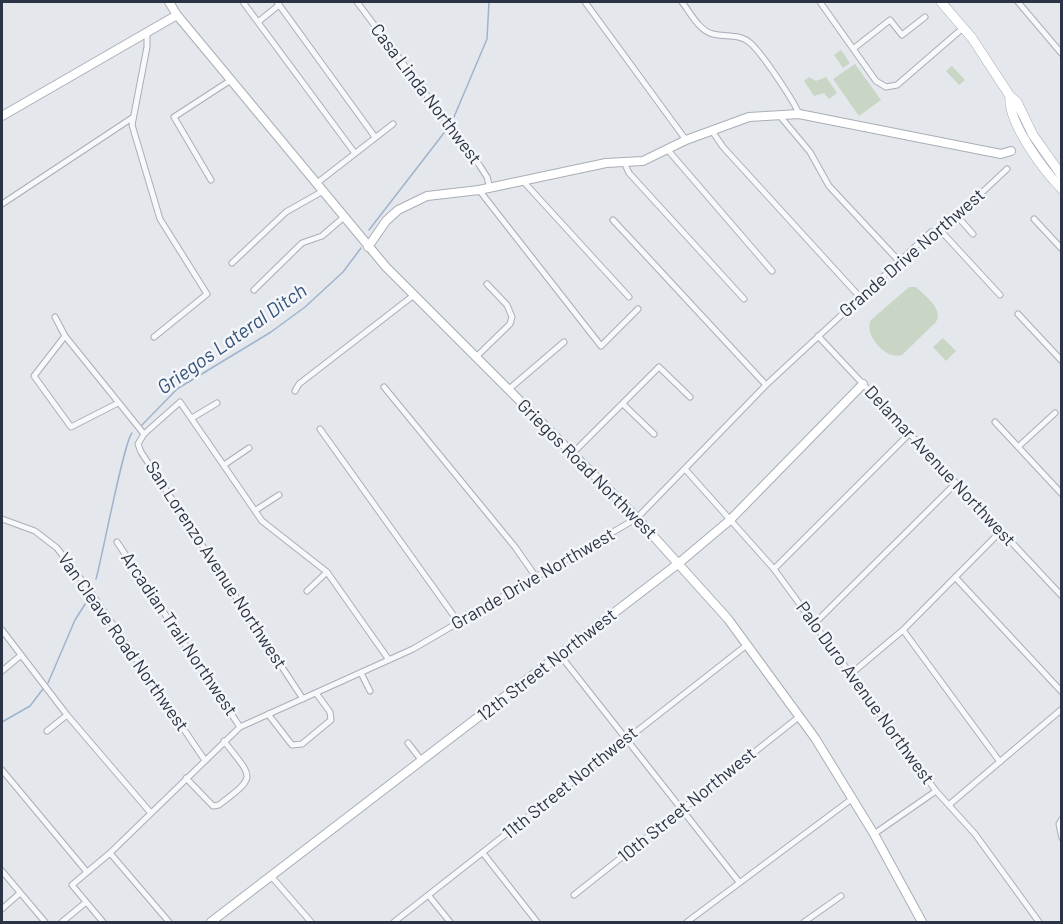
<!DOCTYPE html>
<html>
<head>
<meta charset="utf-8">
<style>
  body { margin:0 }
  #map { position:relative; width:1063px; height:924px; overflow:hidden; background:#e4e7ec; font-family:Barlow,sans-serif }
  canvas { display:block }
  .frame { position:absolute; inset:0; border:3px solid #2b3445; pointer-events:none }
</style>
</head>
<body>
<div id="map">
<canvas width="1063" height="924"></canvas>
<div class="frame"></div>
</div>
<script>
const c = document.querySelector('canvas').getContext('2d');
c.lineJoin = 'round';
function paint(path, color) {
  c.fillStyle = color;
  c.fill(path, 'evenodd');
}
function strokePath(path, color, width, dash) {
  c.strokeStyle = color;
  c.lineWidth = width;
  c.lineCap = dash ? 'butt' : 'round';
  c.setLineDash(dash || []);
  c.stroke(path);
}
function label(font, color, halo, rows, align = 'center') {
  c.font = font + ' Barlow,sans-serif';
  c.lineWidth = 5;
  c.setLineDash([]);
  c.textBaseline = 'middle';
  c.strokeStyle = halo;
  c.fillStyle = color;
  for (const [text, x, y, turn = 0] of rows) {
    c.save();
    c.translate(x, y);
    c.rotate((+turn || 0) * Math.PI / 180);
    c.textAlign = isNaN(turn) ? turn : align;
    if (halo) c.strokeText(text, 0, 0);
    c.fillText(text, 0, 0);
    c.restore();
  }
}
paint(new Path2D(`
  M841 50 850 63 843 68 834 55Z
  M855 64 881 100 859 116 833 79Z
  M952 66 965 80 959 85 946 71Z
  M809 77 816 81 826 77 837 93 829 99 824 93 814 96 804 81Z
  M909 287H916C925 296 944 309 936 322L902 355C886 361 863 334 871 320Z
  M943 338 956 351 946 361 933 347Z`), '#c9d6c5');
strokePath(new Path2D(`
  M451 124 487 39 489 2
  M369 230 447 129
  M142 425 177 389 271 332 305 307 343 272 361 248
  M96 579C102 558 124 441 132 433
  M48 683 75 620 87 601
  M2 722 30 706 43 689`), '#9fb4cc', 1.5);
const street = new Path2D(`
  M243 2 354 152
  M277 2 375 137
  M357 2 480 166 487 177 490 188
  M585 2 686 140
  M682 2C690 12 699 31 713 34 725 37 740 34 749 42 760 50 794 101 799 114
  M820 2 876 81 886 87 897 85 963 28
  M1018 2 1062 54
  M258 22 279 5
  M147 33V47L132 125 160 219 207 294 154 337
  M853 49 890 20 902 35 925 17
  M779 115 810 152 829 186 898 260
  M712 131 723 147 859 296
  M667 149 772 271
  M624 162 629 173 744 299
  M211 180 174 117 231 80
  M522 180 629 297
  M317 183 393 124
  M479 190 601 346 638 309
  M2 204 132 118
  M957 216 973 234
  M1034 219 1062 249
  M613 220 766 385
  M941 231 1000 295
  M232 263 286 212 323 191
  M254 290 302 243 322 236 344 217
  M1018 314 1062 361
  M55 317 65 336 144 434 138 444 141 452 303 699
  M65 336 34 376 71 427 118 403
  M818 336 1062 596
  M476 357 510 324 512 317 507 305 487 284
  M384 387 515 547 536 577
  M508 390 564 342
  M295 391 299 384 414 295
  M623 404 654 434
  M192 418 217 403
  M995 422 1062 494
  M320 429 459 623
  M144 434 180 402 262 521 327 572 389 660
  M1018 447 1055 413
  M572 454 659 367 690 397
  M224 465 249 448
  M685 469 774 569 936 791 975 834 1039 922
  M256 510 279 495
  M2 519 35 531 57 548 90 591 204 759
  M117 542 240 727
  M774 569 910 433
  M955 577 1062 692
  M307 591 327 572
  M816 622 956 483
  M2 630 67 715 150 812
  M903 630 1000 762
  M560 655 739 882
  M2 671 20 656
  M361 673 370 691
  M852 673 903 630 1001 531
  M268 714 292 745 302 744 331 720 330 712 316 693
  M47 731 67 715
  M408 743 422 761
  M2 770 87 872
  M186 778 213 806 219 805C258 775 253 779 224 741
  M950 804 1062 709
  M1062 819 1059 824 1062 838
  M874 834 936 791
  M110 853 169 922
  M483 853 537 922
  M2 871 45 922
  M271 876 311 922
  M574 895 800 716
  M429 896 450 922
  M2 909 20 893
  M62 922 85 903
  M103 922 72 885 110 853 240 727 413 649 637 518 766 385 931 232 941 231 1007 169
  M394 922 748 644
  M687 922 853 798
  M804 922 841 896`);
const secondary = new Path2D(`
  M169 2 177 15 386 267 637 518 728 619 815 738 874 834 922 922
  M2 116 177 15
  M368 247 386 221 398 210 427 196 479 190 606 163 643 161 686 140 749 117 799 114 1001 154 1011 151
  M211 922 679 563 730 520 863 384`);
const primary = new Path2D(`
  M941 2 972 38 1010 96 1017 102 1033 135 1062 176
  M1010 96C1007 122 1044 171 1062 189`);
strokePath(street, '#a9aeb7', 7);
strokePath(secondary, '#a9aeb7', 10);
strokePath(primary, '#a3abb8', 10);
strokePath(street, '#f7f8fa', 5);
strokePath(secondary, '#fff', 8);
strokePath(primary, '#fff', 9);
label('18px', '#2b3445', '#f4f6f9', [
  ["Casa Linda Northwest",426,94,53],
  ["Grande Drive Northwest",912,253,-41],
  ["Delamar Avenue Northwest",940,466,47],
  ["Griegos Road Northwest",587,469,45],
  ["San Lorenzo Avenue Northwest",216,565,57],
  ["Grande Drive Northwest",533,579,-30],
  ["Arcadian Trail Northwest",179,634,56],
  ["Van Cleave Road Northwest",123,642,55],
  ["12th Street Northwest",547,665,-38],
  ["Palo Duro Avenue Northwest",865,693,54],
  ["11th Street Northwest",570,783,-39],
  ["10th Street Northwest",687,805,-39]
]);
label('italic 20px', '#34527a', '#f4f6f9', [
  ["Griegos Lateral Ditch",232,339,-35]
]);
</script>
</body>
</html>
